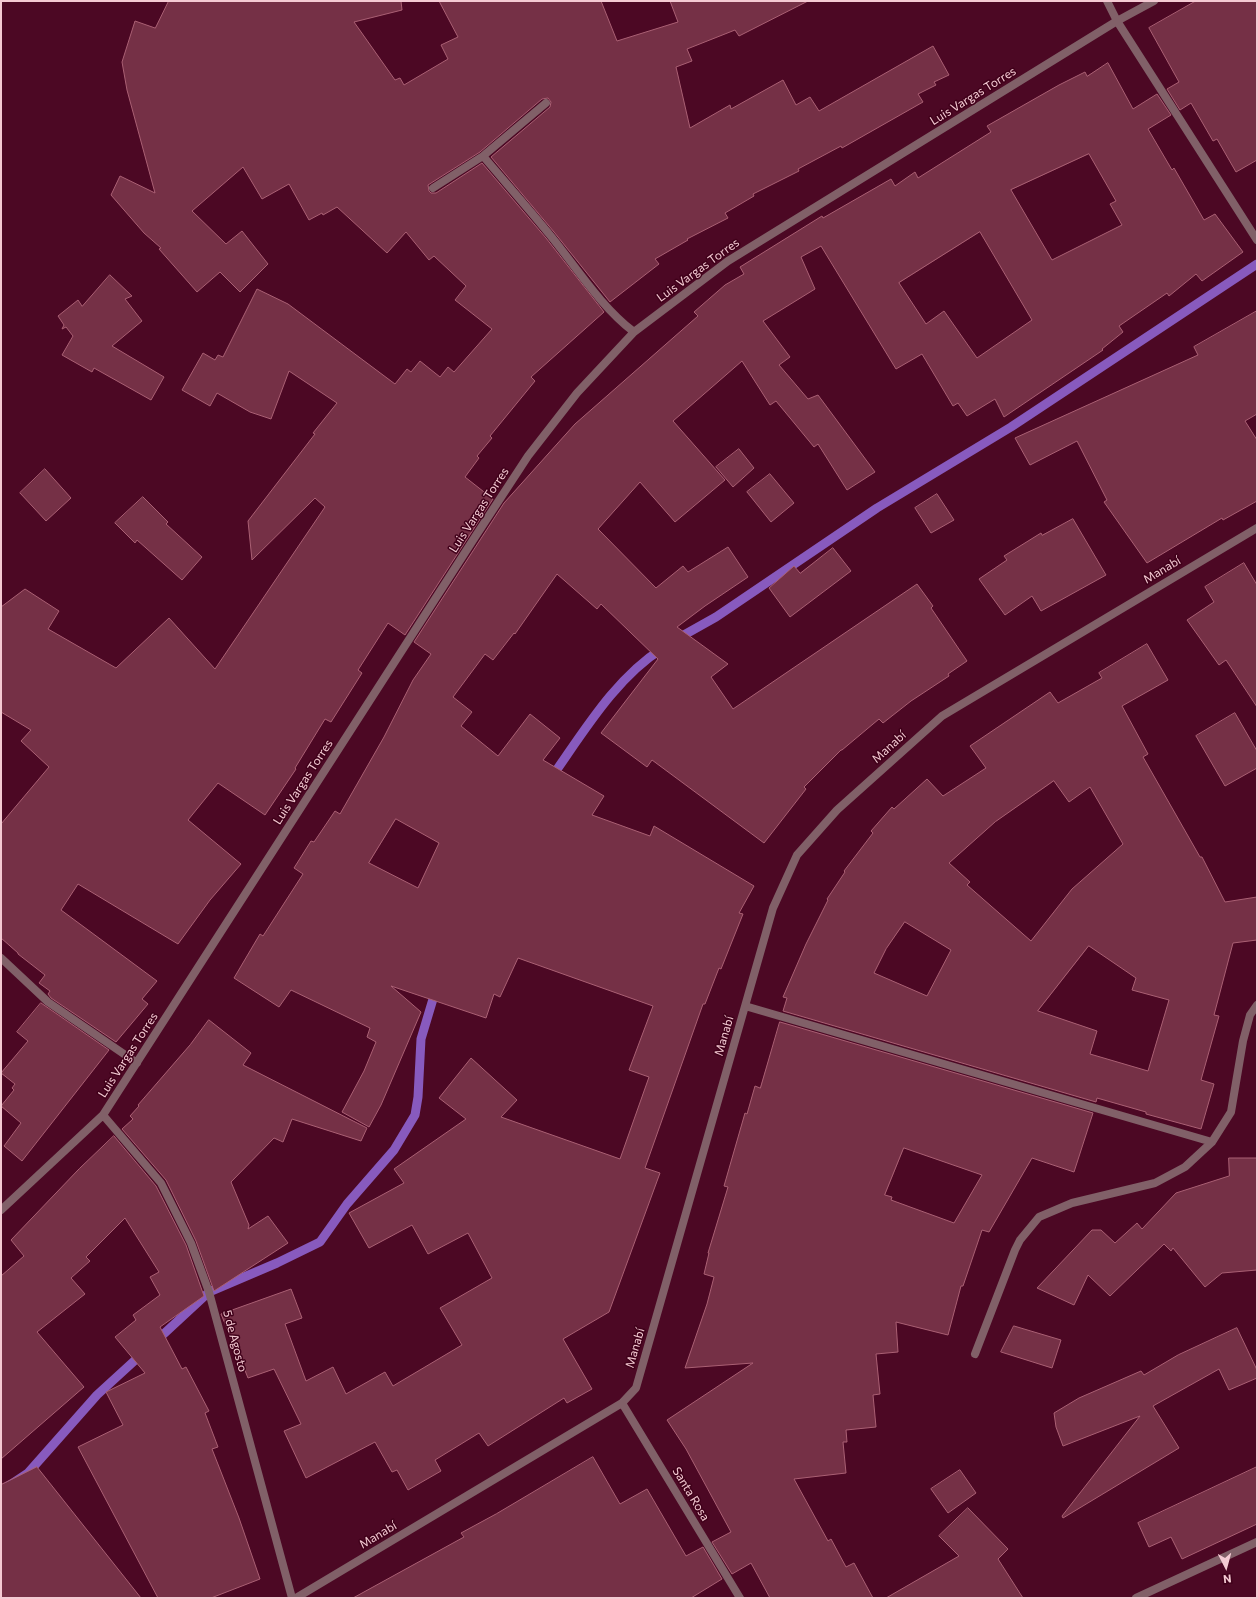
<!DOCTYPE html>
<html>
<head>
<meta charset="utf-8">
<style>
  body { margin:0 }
  #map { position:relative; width:1258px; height:1599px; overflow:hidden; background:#4c0824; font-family:Commissioner,sans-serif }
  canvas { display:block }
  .frame { position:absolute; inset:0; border:2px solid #f4cad3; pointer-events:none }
  .north { position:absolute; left:1206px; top:1547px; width:40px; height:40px; -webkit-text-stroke:3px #40001a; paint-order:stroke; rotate:174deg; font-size:11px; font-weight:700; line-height:16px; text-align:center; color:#f4cad3 }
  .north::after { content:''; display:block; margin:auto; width:14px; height:18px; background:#f4cad3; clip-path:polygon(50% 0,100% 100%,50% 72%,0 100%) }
</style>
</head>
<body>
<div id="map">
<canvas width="1258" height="1599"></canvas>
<div class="frame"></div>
<div class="north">N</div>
</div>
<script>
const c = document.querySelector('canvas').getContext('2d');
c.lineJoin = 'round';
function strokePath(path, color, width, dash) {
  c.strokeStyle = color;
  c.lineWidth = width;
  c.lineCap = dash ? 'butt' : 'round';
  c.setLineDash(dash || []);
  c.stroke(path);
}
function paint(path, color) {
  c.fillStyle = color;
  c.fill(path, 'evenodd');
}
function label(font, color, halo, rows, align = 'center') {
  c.font = font + ' Commissioner,sans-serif';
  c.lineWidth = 3;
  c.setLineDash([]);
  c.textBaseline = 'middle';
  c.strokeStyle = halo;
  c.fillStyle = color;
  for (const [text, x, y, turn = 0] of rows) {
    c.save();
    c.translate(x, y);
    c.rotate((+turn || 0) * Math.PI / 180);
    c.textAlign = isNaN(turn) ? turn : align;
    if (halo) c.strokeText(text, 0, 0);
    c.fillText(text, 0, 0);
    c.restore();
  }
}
strokePath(new Path2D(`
  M675 640 716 617 877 508 1011 427 1257 264
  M551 778C583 733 615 678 663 648
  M155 1342 209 1292 277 1263 320 1242 347 1204 394 1150 415 1115 418 1097 421 1039 436 989
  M1 1491 28 1473 97 1395 144 1352`), '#885abe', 9);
const building = new Path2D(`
  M169 1H401L402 10 354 22 395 80 400 78 404 85 448 59 441 45 458 37 439 1H601L617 41 678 22 670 1H808L739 36 735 30 687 49 692 61 676 67 690 128 730 105 731 109 783 80 796 105 810 97 819 111 933 46 949 75 934 82 936 85 918 94 923 102 842 148 841 146 798 169 799 171 753 194 754 196 725 213 728 218 687 239 688 240 655 259 659 264 610 302 554 232 491 157 550 107 551 102 548 98 542 99 480 152 428 185 429 191 431 193H436L482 163 546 238 604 312 531 377 535 381 490 436 492 438 477 456 479 458 465 477 493 499 405 635 388 623 358 670 362 673 331 722 325 719 295 768 296 769 265 815 218 783 188 820 241 864 210 900 178 944 78 884 61 910 157 981 142 999 148 1004 116 1042 51 998 48 994 50 991 39 983 45 975 18 954V953L1 938V824L49 767 21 741 31 730 1 712V607L25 589 59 611 48 629 116 668 169 618 215 669 325 507 315 498 252 560 248 521 315 434 313 433 337 403 289 371 271 419 250 412 217 393 210 406 182 390 203 353 215 360 218 355 223 357 257 289 288 304 395 384 407 369 411 372 420 361 440 377 448 367 454 372 492 329 455 300 466 286 434 256 429 260 406 232 387 253 337 207 323 215 322 213 309 220 289 184 262 199 243 167 192 211 226 244 242 231 268 264 240 292 220 272 197 292 159 249 161 248 144 233 111 195 120 176 155 193 127 90 122 62 135 21 155 28Z
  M1196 1H1257V160L1236 172 1217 139 1213 141 1191 103 1180 110 1167 89 1179 82 1149 28Z
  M1108 63 1133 109 1157 94 1171 115 1148 129 1172 170 1174 168 1204 220 1215 214 1243 252 1202 281 1196 274 1169 296 1167 293 1119 326 1123 332 1102 349 1103 350 1004 417 995 399 967 416 958 403 953 406 922 354 896 369 821 246 801 257 815 289 763 321 790 357 779 365 808 399 818 395 875 472 847 490 818 444 814 447 776 401 770 405 742 361 673 421 725 480 675 522 640 482 598 529 656 588 683 566 688 572 728 547 748 577 705 606 677 627 728 664 711 677 733 709 917 584 933 606 931 608 967 661 948 674 949 676 911 701 883 723 879 719 842 750H841L804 787 806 789 764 843 652 760 647 767 601 733 658 659 601 604 597 609 557 574 515 634 514 633 493 660 485 654 453 697 472 712 461 726 498 756 530 714 560 738 543 760 604 796 592 815 650 836 654 826 754 886 739 913 743 914 721 969 719 968 705 1004H703L645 1168 660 1173 609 1312 563 1339 592 1389 567 1403 564 1398 488 1446 479 1433 435 1460 441 1471 408 1490 397 1470 392 1472 375 1442 306 1478 284 1431 301 1424 274 1369 248 1378 234 1343H233L221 1314 291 1289 302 1318 285 1324 306 1381 333 1367 346 1394 385 1372 393 1386 462 1345 440 1308 492 1278 468 1233 428 1254 412 1225 369 1248 349 1213 404 1183 394 1169 466 1119 439 1098 471 1058 517 1100 501 1117 620 1159 649 1077 629 1070 653 1006 518 958 500 997 494 994 486 1018 391 986 421 1012 381 1105 369 1127 342 1112 364 1071 376 1042 367 1037 370 1028 291 990 279 1007 234 978 260 934 263 936 303 874 294 868 311 841 314 842 335 811 340 814 384 737 413 680 431 654 414 642 504 503 575 424 698 316 694 312 725 285 744 274 740 267 822 216 823 218 891 179 895 186 915 172 918 178 991 132 987 126 1059 85 1085 72 1087 76ZM1089 154 1116 201 1110 204 1122 225 1052 260 1011 190ZM980 232 1032 320 977 358 944 311 926 324 899 283ZM396 819 439 843 418 888 369 863Z
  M110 275 132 296 125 299 142 321 112 346 164 377 151 400 94 368 92 372 62 355 73 336 66 327 62 329 64 325 58 316 78 300 82 306Z
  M1257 311V414L1245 421 1257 440V501L1223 520 1222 518 1147 563 1104 502 1107 500 1077 441 1030 465 1015 438 1198 355 1194 347Z
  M739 449 754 468 733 487 716 467Z
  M45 469 71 498 46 521 20 493Z
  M770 474 794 503 771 522 747 492Z
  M937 494 954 520 931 533 915 508Z
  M143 497 168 522 166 524 202 557 182 580 137 540 135 543 115 523Z
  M1073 519 1106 575 1041 611 1032 596 1005 615 979 579 1007 560 1004 556 1041 533 1042 535Z
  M833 548 851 571 790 617 769 588 794 566 800 573Z
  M1244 563 1257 585V707L1226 660 1219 665 1187 620 1214 602 1205 587Z
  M1147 644 1168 680 1122 706 1148 754 1143 757 1200 857H1202L1225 902 1257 897V940L1233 943 1214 1015 1219 1016 1201 1080 1214 1084 1201 1129 1146 1114V1112L1097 1098 1096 1102 783 1011 787 998 783 997 806 944 828 900 827 899 845 872 844 871 873 833 871 831 892 807 894 809 927 779 943 796 986 768 970 746 1050 692 1058 703 1102 678 1099 673ZM1054 781 1069 802 1090 787 1123 844 1072 889 1031 941 967 885 970 882 949 863 995 822ZM905 922 951 950 927 996 874 973 886 949ZM1089 946 1136 978 1132 990 1169 1000 1148 1071 1090 1054 1097 1031 1038 1011Z
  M1235 713 1257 751V768L1225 786 1196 736Z
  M41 1003 109 1050 22 1161 4 1146 21 1123 1 1106 14 1090 12 1088 15 1084 1 1073 28 1041 17 1032Z
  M209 1020 251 1053 243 1065 367 1128 361 1141 292 1119 283 1142 274 1138 231 1182 249 1225 248 1229 268 1216 288 1243 214 1291 196 1241 166 1180 122 1129 133 1119 130 1116 139 1106 138 1105 190 1045Z
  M780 1022 1093 1113 1074 1172 1032 1158 989 1232 982 1230 963 1286H961L948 1335 896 1322 898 1352 876 1354 880 1394 873 1395 876 1427 846 1430 847 1442H843L846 1473 794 1479 828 1541 831 1539 846 1567 854 1563 873 1598H770L751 1563 732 1574 712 1542 731 1532 686 1449 667 1420 753 1363 685 1368 707 1304 714 1277 704 1274 709 1253H708L728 1187 724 1186 745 1113 747 1114 755 1086 760 1088ZM904 1148 982 1175 954 1223 891 1200 892 1197 885 1195Z
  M114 1136 156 1186 186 1245 204 1296 160 1327 182 1369 186 1367 209 1411 205 1413 218 1447 212 1449 239 1518 260 1579 211 1598H158L78 1447 123 1425 106 1392 145 1373 115 1337 136 1320 133 1315 160 1295 150 1277 159 1272 125 1218 86 1257 90 1261 71 1278 85 1294 37 1332 84 1387 1 1459V1276L24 1256 11 1240 79 1169Z
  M1229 1158H1257V1270L1222 1273 1205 1287 1173 1248 1171 1251 1164 1244 1110 1296 1088 1275 1074 1305 1037 1288 1092 1230H1101L1115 1243 1137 1223 1142 1229 1176 1193 1229 1176Z
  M1014 1326 1061 1340 1052 1368 1001 1352Z
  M1237 1328 1257 1370V1378L1229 1390 1219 1369 1153 1406 1179 1448 1063 1518 1062 1516 1140 1416 1063 1446 1056 1427 1054 1413 1079 1398 1141 1371 1144 1375 1178 1355Z
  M593 1457 620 1504 647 1489 686 1556 703 1547 722 1579 691 1598H353L464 1537 461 1533 496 1514Z
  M37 1467 141 1598H1V1485Z
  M1257 1467V1524L1182 1559 1171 1537 1149 1547 1138 1523Z
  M960 1470 976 1493 948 1513 931 1489Z
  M968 1508 1008 1549 998 1559 1023 1598H886L959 1556 939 1536Z`);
paint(building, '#753046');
strokePath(building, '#aa6074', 1);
strokePath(new Path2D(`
  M1107 1 1117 21 1257 240
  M483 156C505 182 528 208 550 235 577 268 600 306 634 332
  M433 188 483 156 546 103
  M1 958 48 1002 137 1063
  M745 1006 1212 1142
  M103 1115 161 1183 191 1243 209 1292 292 1598
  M1 1210 103 1115 475 537 528 456 577 393 634 332 728 261 1117 21 1154 1
  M975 1354 1015 1250 1020 1240 1039 1217 1072 1203 1155 1183 1185 1167 1212 1142 1231 1112 1243 1041 1250 1015 1257 1005
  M622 1403 740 1598
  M296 1598 622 1403 636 1388 773 908 797 855 837 810 942 716 1257 528
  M1136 1598 1257 1542`), '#816068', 8);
label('12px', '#f4cad3', '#40001a', [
  ["Luis Vargas Torres",973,96,-32],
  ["Luis Vargas Torres",698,270,-36],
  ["Luis Vargas Torres",479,510,-57],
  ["Manabí",1162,570,-31],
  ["Manabí",889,747,-42],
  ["Luis Vargas Torres",303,782,-57],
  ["Manabí",724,1036,-74],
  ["Luis Vargas Torres",128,1055,-57],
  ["5 de Agosto",235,1341,75],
  ["Manabí",635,1348,-74],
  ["Santa Rosa",691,1494,59],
  ["Manabí",378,1535,-31]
]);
</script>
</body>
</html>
